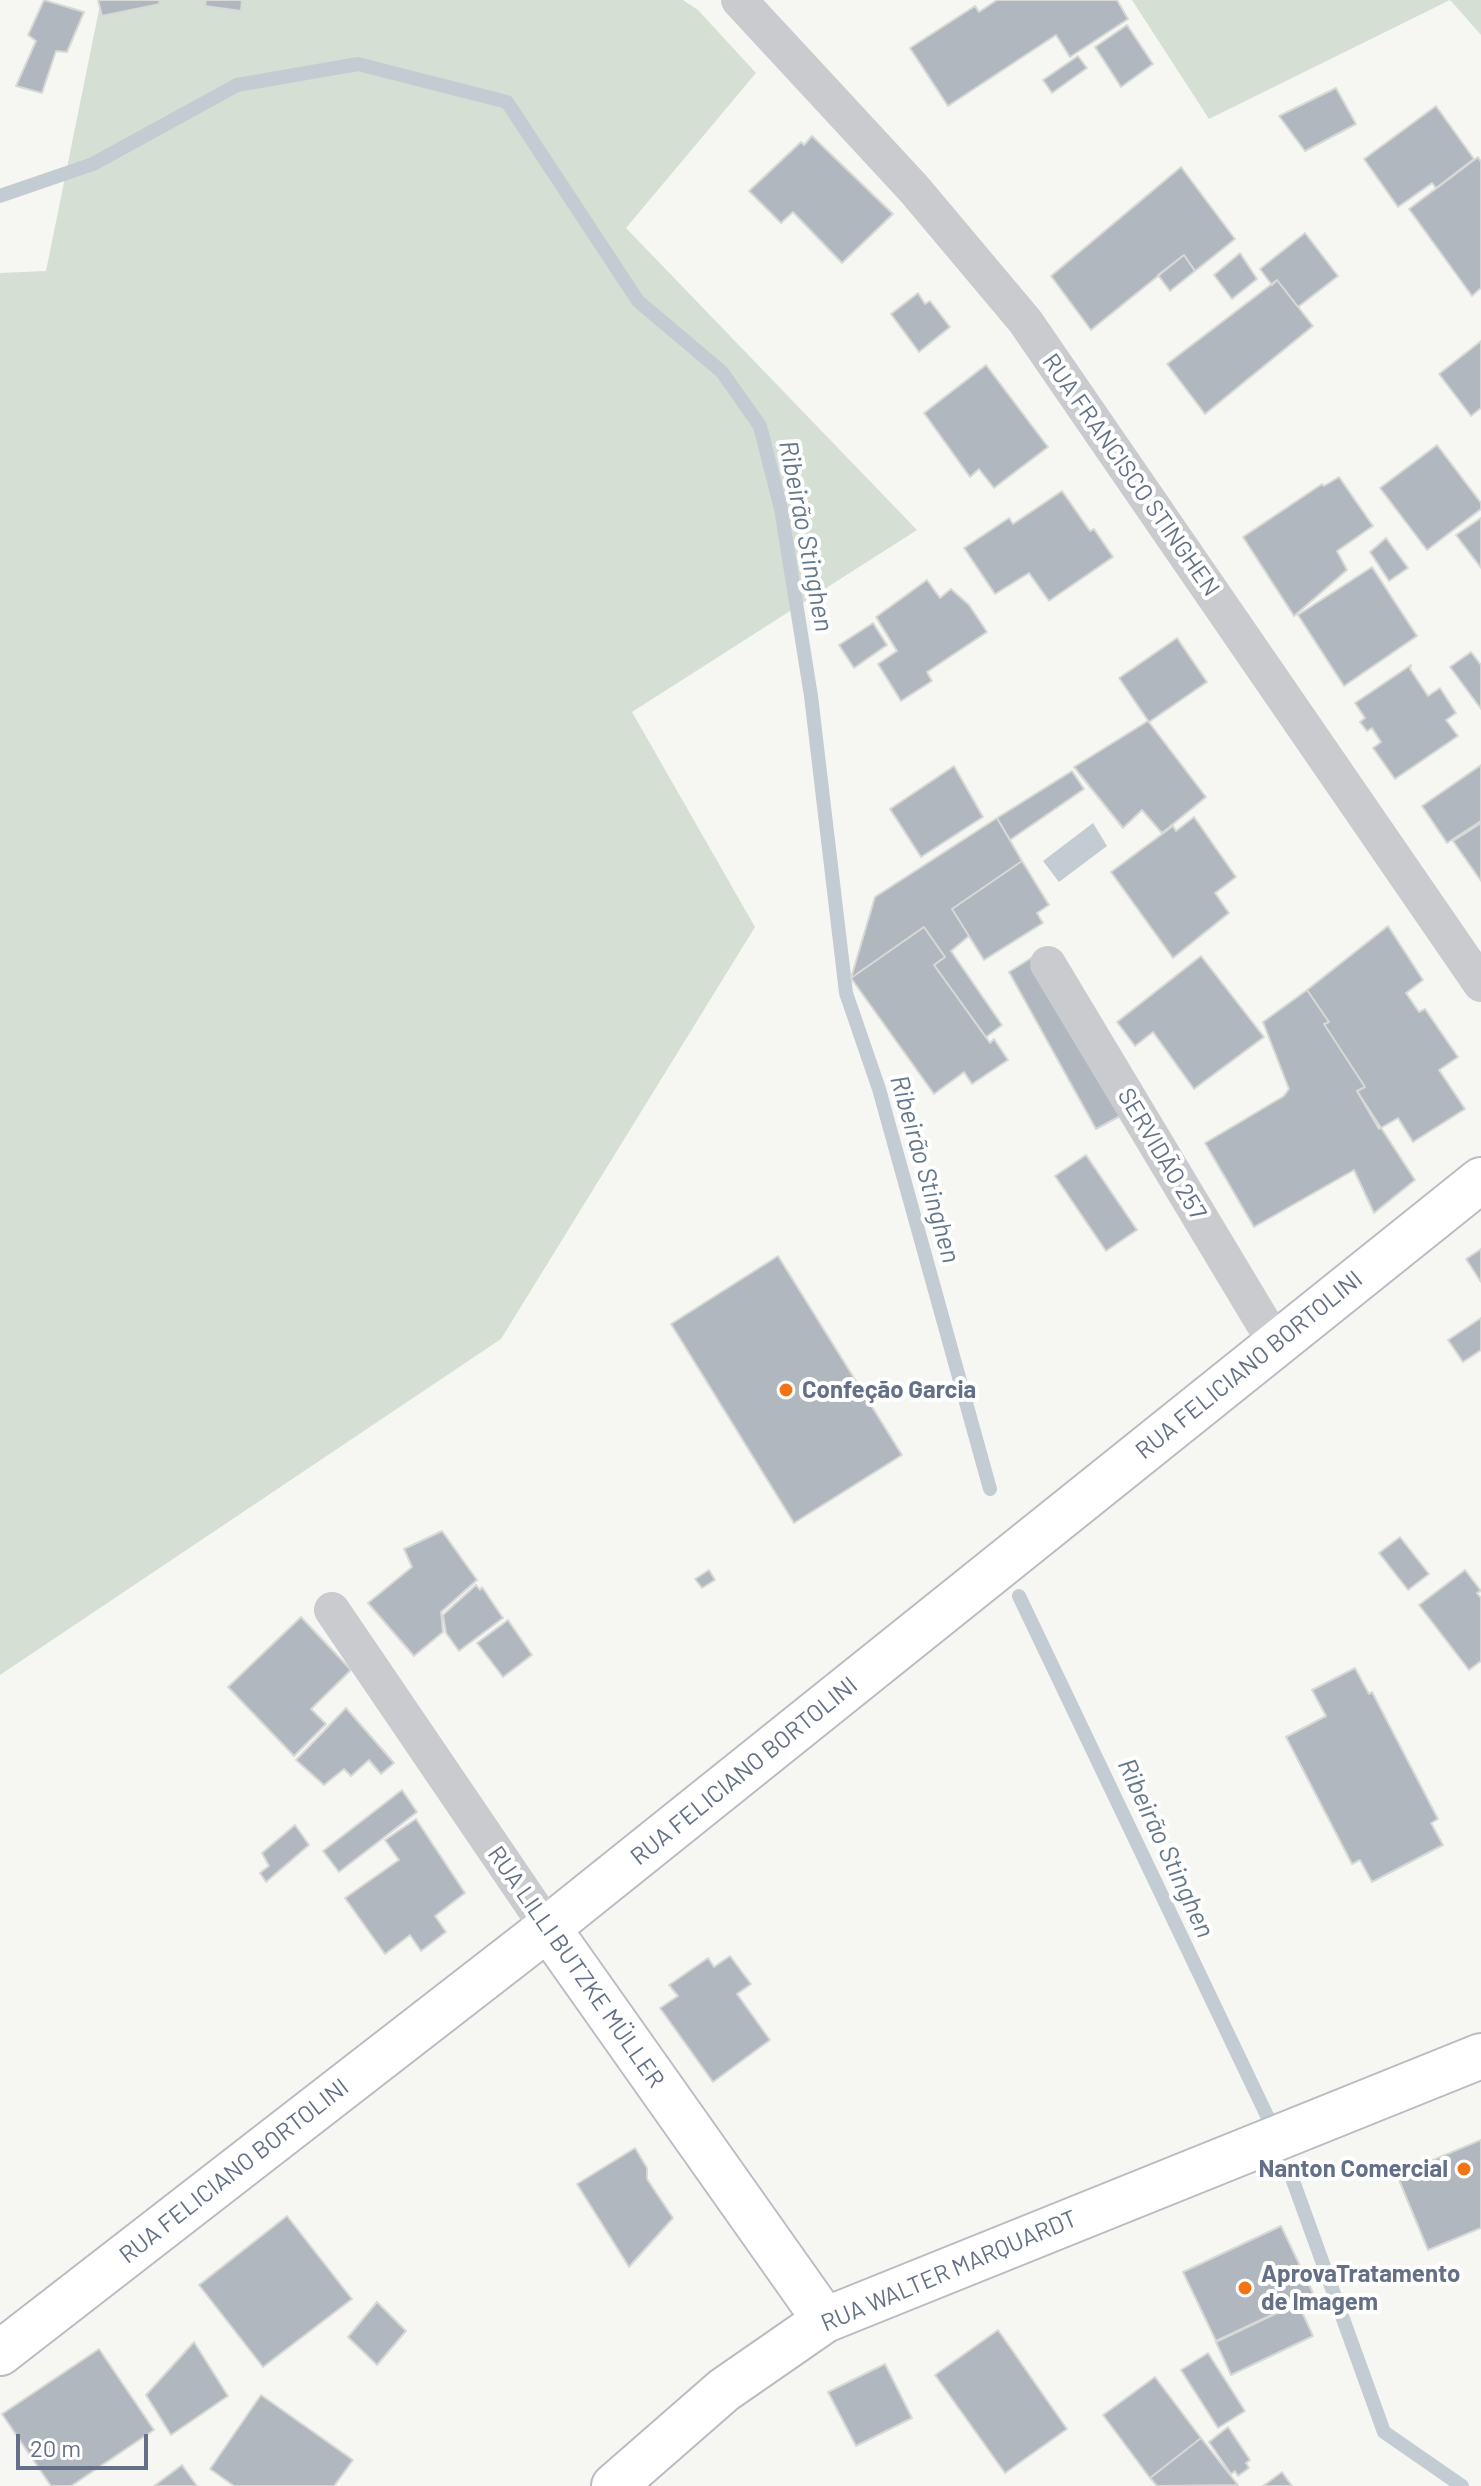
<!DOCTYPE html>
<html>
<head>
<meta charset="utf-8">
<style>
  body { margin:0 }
  #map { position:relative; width:1481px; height:2486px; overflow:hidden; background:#f6f7f3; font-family:Barlow,sans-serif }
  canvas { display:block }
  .scale { position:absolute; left:16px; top:2434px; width:132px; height:36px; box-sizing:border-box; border:4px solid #637087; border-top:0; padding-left:10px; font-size:24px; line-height:28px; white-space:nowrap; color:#637087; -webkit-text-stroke:6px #fff; paint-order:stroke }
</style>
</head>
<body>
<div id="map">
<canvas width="1481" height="2486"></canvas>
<div class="scale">20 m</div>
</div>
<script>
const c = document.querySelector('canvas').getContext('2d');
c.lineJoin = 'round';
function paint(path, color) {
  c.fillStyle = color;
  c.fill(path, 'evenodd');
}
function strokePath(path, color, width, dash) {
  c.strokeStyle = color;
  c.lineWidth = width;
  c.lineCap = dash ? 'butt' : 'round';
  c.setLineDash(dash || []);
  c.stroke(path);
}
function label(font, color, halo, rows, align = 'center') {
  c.font = font + ' Barlow,sans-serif';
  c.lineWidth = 8;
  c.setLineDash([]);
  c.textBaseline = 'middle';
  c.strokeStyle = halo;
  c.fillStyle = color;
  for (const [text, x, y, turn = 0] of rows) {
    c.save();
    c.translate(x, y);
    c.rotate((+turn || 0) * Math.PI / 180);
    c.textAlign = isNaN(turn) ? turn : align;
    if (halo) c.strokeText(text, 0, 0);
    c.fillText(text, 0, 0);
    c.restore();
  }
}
paint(new Path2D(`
  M101 0H683L698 10 756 73 626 228 917 530 632 712 755 927 501 1339 0 1675V273L46 271Z
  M1132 0H1481V35L1450 0 1209 119Z`), '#d6dfd4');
paint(new Path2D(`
  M1093 823 1107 846 1059 882 1043 861Z`), '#c4ccd3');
strokePath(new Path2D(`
  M0 196 93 164 237 85 358 64 507 102 638 301 722 372 760 426 781 509 811 696 846 993 879 1089 990 1489
  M1019 1596 1270 2122
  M1292 2178 1384 2432 1462 2486`), '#c4ccd3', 14);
const building = new Path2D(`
  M44 0 84 12 67 52 56 51 42 93 16 86 36 41 28 35Z
  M98 0H159L160 4 102 16Z
  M206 0H242L241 11 205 6Z
  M997 0H1117L1128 19 1070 57 1056 35 948 106 910 48 975 6 979 12Z
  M1127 25 1153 64 1121 87 1095 47Z
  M1078 56 1087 68 1052 93 1043 80Z
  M1336 88 1356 124 1305 151 1279 116Z
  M1436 106 1474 159 1436 188 1432 183 1398 207 1364 159Z
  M812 136 893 214 842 263 793 212 781 223 749 191 801 142 804 145Z
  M1478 157 1481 162V288L1472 296 1409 209Z
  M1181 167 1235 239 1195 271 1184 255 1091 330 1051 276Z
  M1305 233 1338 276 1298 307 1277 280 1272 285 1260 269Z
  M1240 253 1257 279 1232 299 1214 275Z
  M1184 255 1195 271 1170 291 1158 275Z
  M1277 280 1313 326 1205 414 1167 364Z
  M918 293 925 304 930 301 950 327 919 352 891 314Z
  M1481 341V408L1471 416 1439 374Z
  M986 365 1048 447 994 488 979 469 970 477 924 413Z
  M1437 445 1481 503V509L1427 550 1380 488Z
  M1339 477 1373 526 1337 551 1347 570 1294 616 1243 537 1322 484 1324 486Z
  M1062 491 1090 531 1094 529 1113 557 1049 601 1029 573 995 594 964 548 1009 518 1013 524Z
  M1481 518V568L1456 535Z
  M1386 538 1408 568 1389 581 1370 552Z
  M1372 567 1417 636 1344 686 1298 615Z
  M927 580 940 598 951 589 969 605 987 632 927 672 932 681 901 701 878 664 897 651 876 617Z
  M873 623 887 645 854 668 839 645Z
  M1177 638 1207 682 1149 722 1119 678Z
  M1471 652 1481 665V709L1450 667Z
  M1411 665 1410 669 1428 696 1440 688 1456 713 1446 720 1458 736 1395 779 1373 748 1381 742 1372 728 1367 731 1360 722 1365 718 1355 703Z
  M1148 721 1206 797 1162 833 1142 810 1123 828 1074 767Z
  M1481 765V821L1447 843 1422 806Z
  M954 766 983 817 921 857 890 809Z
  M1072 771 1084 789 1010 840 997 818Z
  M1194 817 1236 877 1215 893 1229 913 1173 958 1111 872 1173 826 1176 831Z
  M997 818 1022 861 952 909 969 936 951 951 1002 1025 986 1037 934 965 945 957 924 927 851 978 875 897Z
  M1481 823V881L1453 841Z
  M1022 861 1049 905 1037 913 1043 923 984 960 952 909Z
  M1388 926 1423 980 1406 993 1419 1012 1425 1009 1458 1057 1439 1070 1465 1109 1413 1142 1398 1118 1379 1129 1357 1091 1365 1087 1324 1024 1329 1022 1307 990Z
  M924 927 945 957 934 965 990 1043 994 1039 1008 1060 972 1084 964 1072 934 1094 851 978Z
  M1036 955 1124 1114 1096 1129 1009 972Z
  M1201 956 1264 1037 1194 1089 1153 1032 1135 1046 1117 1022Z
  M1307 990 1329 1022 1324 1024 1365 1087 1357 1091 1415 1180 1374 1213 1354 1170 1254 1227 1205 1143 1284 1096 1289 1089 1263 1022Z
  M1086 1155 1137 1230 1106 1251 1055 1176Z
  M1481 1249V1282L1466 1259Z
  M778 1256 902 1455 794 1523 671 1324Z
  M1481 1318V1350L1463 1362 1448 1340Z
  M442 1531 477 1580 441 1612 443 1632 414 1656 368 1603 412 1567 404 1549Z
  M1400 1537 1429 1574 1408 1590 1379 1553Z
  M709 1570 715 1580 702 1588 695 1579Z
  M1465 1570 1481 1591 1477 1593 1481 1598V1661L1469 1670 1419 1605Z
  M476 1585 480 1590 482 1587 503 1618 459 1651 446 1633 443 1615Z
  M301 1617 351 1670 311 1709 326 1724 294 1756 228 1687Z
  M508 1620 532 1655 503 1677 477 1643Z
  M1355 1668 1369 1694 1372 1692 1438 1819 1431 1823 1443 1845 1372 1882 1360 1860 1352 1864 1286 1737 1326 1716 1312 1690Z
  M346 1708 394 1763 381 1774 369 1760 351 1776 344 1769 324 1785 296 1760Z
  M402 1790 417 1812 339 1872 323 1851Z
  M416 1819 465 1893 435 1916 446 1932 421 1951 410 1935 385 1954 345 1898 399 1860 385 1840Z
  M295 1825 309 1845 266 1882 260 1873 269 1866 262 1853Z
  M730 1956 751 1984 737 1994 770 2040 713 2082 660 2008 678 1996 669 1985 708 1958 714 1967Z
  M1481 2140V2228L1428 2250 1397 2175Z
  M635 2148 647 2168V2179L673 2218 629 2267 577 2184Z
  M287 2216 352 2299 263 2367 199 2285Z
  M1281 2226 1314 2295 1216 2341 1183 2272Z
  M377 2302 406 2331 377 2365 348 2337Z
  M1298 2303 1313 2336 1231 2375 1216 2342Z
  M998 2330 1067 2429 1005 2473 935 2375Z
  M194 2342 228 2396 171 2435 146 2395Z
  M99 2349 154 2430 71 2486H51L2 2414Z
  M1208 2353 1245 2411 1218 2428 1181 2370Z
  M885 2364 912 2418 856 2446 828 2392Z
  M1155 2377 1201 2438 1150 2478 1103 2415Z
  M261 2395 353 2460 334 2486H234L210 2469Z
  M1228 2427 1250 2460 1246 2463 1249 2468 1238 2476 1235 2471 1231 2474 1209 2442Z
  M1201 2438 1238 2485 1157 2486 1150 2478Z
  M182 2465 197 2486H154Z
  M1282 2472 1292 2486H1263Z`);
paint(building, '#b1b7be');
strokePath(building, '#d8d9d6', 2);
const secondary = new Path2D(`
  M548 1928 825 2320`);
const primary = new Path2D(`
  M0 2353 548 1928 1481 1180
  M614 2486 724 2390 825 2320 1481 2056`);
strokePath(secondary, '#babec4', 48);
strokePath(primary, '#b9bcc1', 48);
strokePath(new Path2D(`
  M739 0 914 189 1025 321 1481 984
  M1048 964 1276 1344
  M332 1610 548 1928`), '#c9cbcf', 36);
strokePath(secondary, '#fff', 44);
strokePath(primary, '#fff', 44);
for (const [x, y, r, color] of [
  [786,1390,8,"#f37417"],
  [1464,2169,8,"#f37417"],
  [1245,2288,8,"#f37417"]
]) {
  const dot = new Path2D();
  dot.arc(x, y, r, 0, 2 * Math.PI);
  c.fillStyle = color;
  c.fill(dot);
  strokePath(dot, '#fff', 3);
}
label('24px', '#637087', '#fff', [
  ["RUA FRANCISCO STINGHEN",1131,475,55],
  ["SERVIDÃO 257",1162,1154,59],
  ["RUA FELICIANO BORTOLINI",1249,1365,-39],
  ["RUA FELICIANO BORTOLINI",744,1771,-39],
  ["RUA LILLI BUTZKE MÜLLER",576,1967,55],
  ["RUA FELICIANO BORTOLINI",234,2171,-38],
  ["RUA WALTER MARQUARDT",949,2271,-23]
]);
label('bold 24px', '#637087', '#fff', [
  ["Confeção Garcia",802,1390],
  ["Nanton Comercial",1448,2169,"right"],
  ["AprovaTratamento",1261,2274],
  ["de Imagem",1261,2302]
], 'left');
label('italic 26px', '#63798b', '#fff', [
  ["Ribeirão Stinghen",806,536,79],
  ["Ribeirão Stinghen",925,1169,74],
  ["Ribeirão Stinghen",1166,1848,65]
]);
</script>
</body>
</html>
